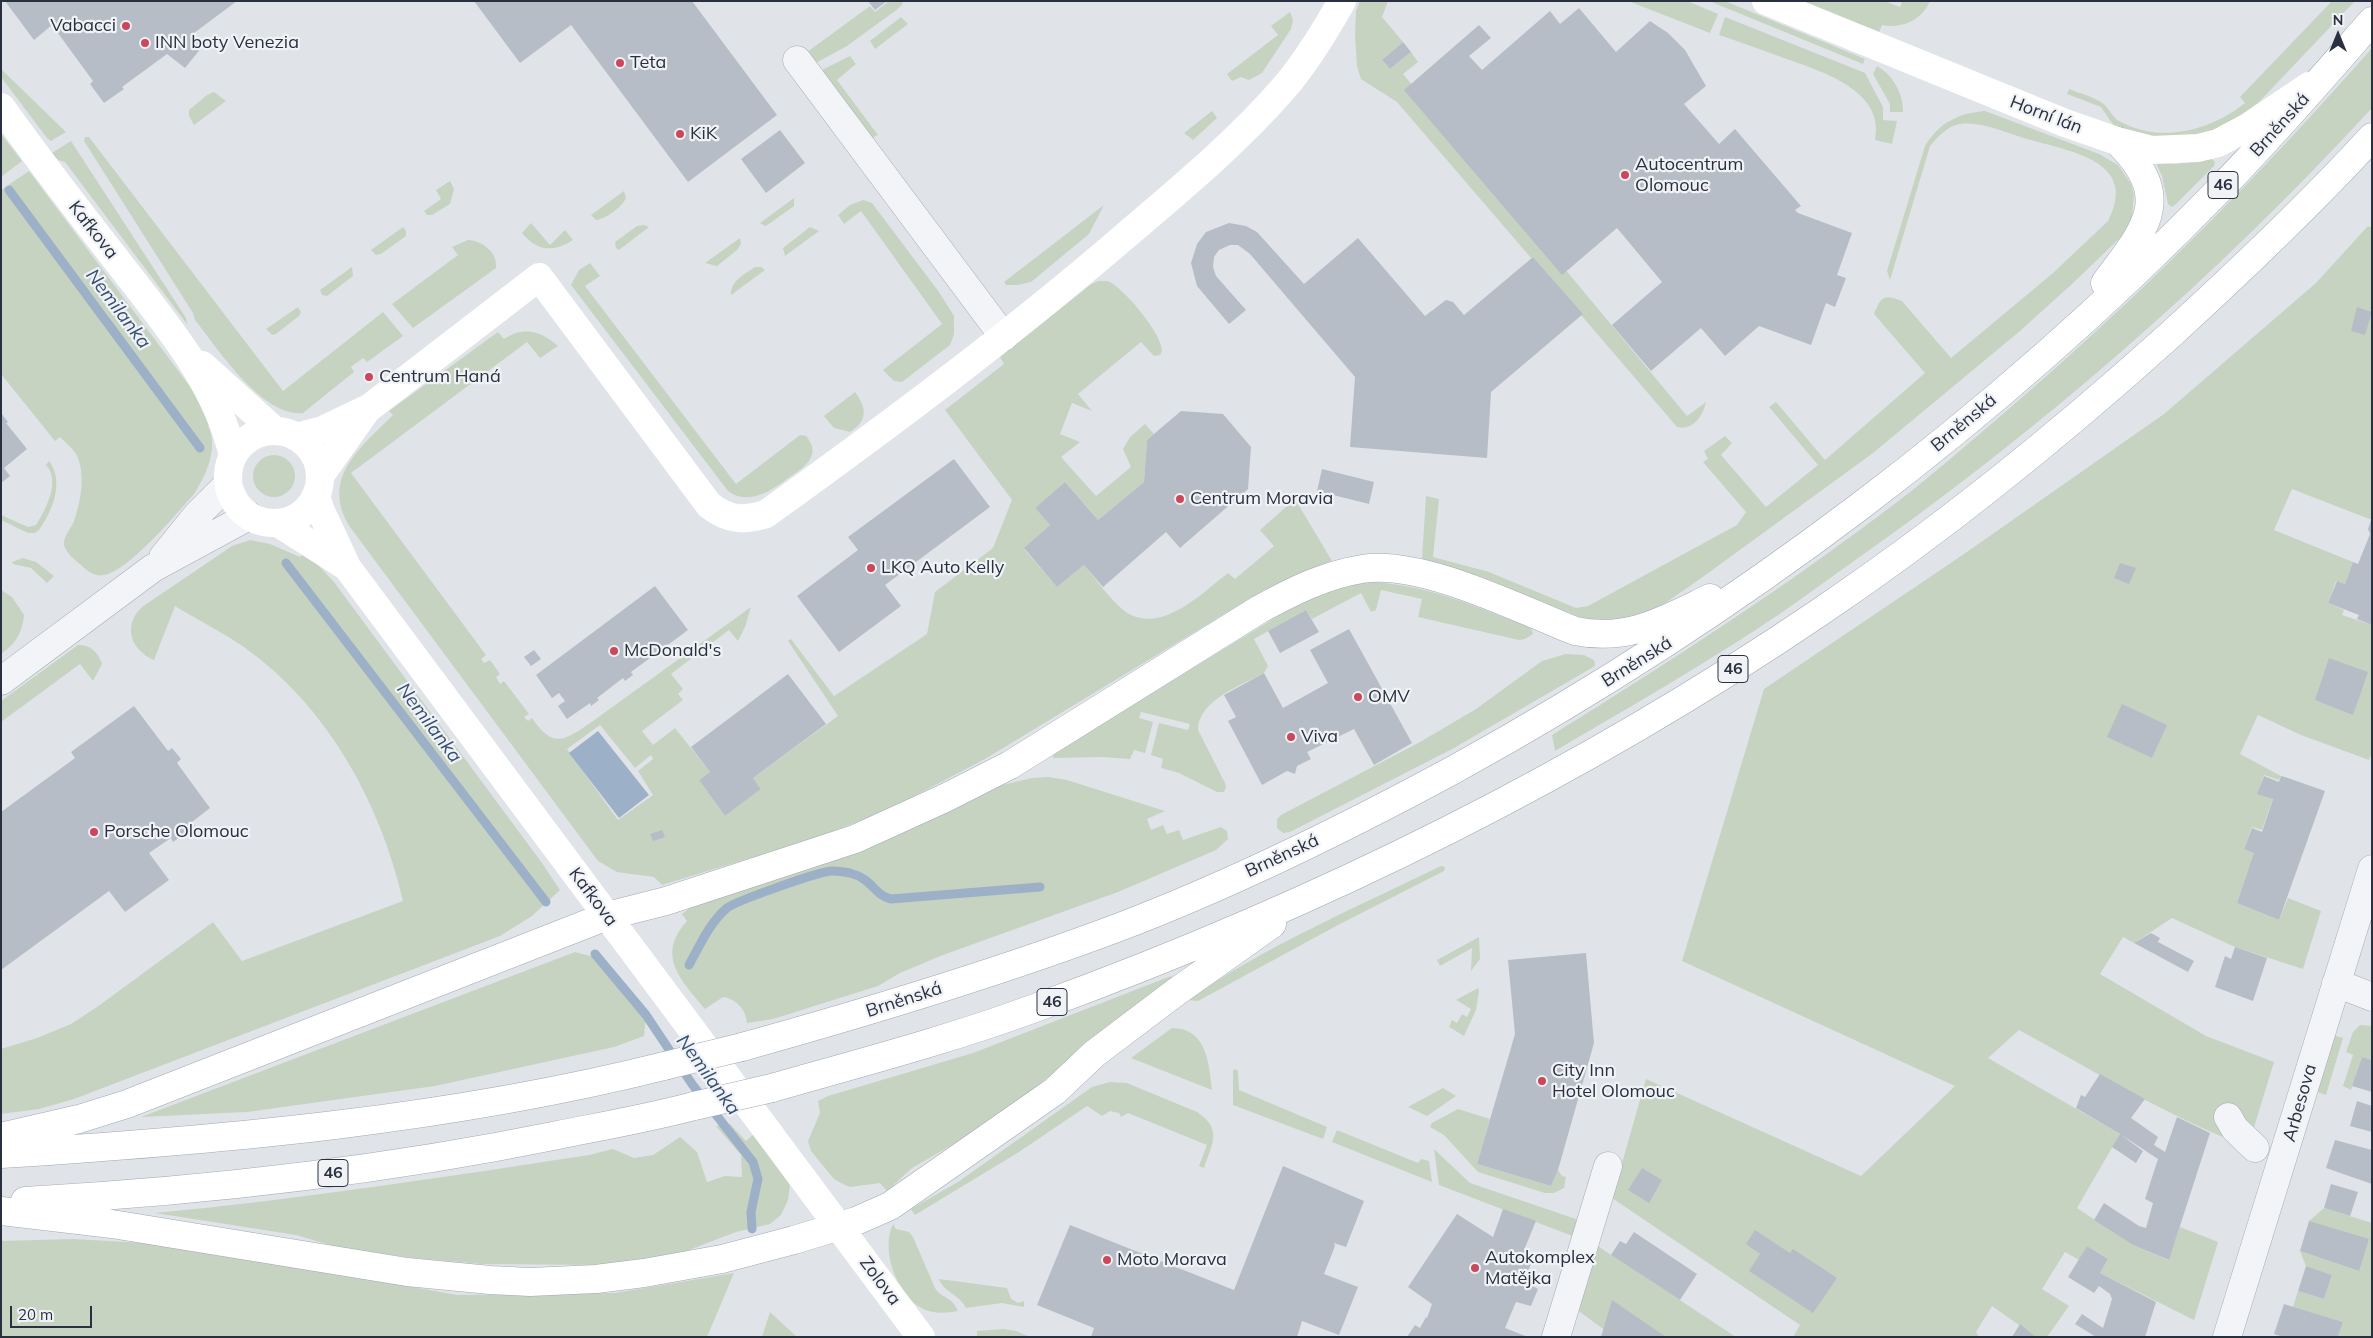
<!DOCTYPE html>
<html>
<head>
<meta charset="utf-8">
<style>
  body { margin:0 }
  #map { position:relative; width:2373px; height:1338px; overflow:hidden; background:#e0e4e9; font-family:Mulish,sans-serif }
  canvas { display:block }
  .frame { position:absolute; inset:0; border:2px solid #293140; pointer-events:none }
  .north { position:absolute; left:2313px; top:10px; width:50px; height:50px; -webkit-text-stroke:4px #f0f2f6; paint-order:stroke; rotate:0deg; font-size:14px; font-weight:700; line-height:20px; text-align:center; color:#293140 }
  .north::after { content:''; display:block; margin:auto; width:18px; height:22px; background:#293140; clip-path:polygon(50% 0,100% 100%,50% 72%,0 100%) }
  .scale { position:absolute; left:10px; top:1306px; width:82px; height:22px; box-sizing:border-box; border:2px solid #293140; border-top:0; padding-left:6px; font-size:15px; line-height:18px; white-space:nowrap; color:#293140; -webkit-text-stroke:4px #f0f2f6; paint-order:stroke }
</style>
</head>
<body>
<div id="map">
<canvas width="2373" height="1338"></canvas>
<div class="frame"></div>
<div class="north">N</div>
<div class="scale">20 m</div>
</div>
<script>
const c = document.querySelector('canvas').getContext('2d');
c.lineJoin = 'round';
function paint(path, color) {
  c.fillStyle = color;
  c.fill(path, 'evenodd');
}
function strokePath(path, color, width, dash) {
  c.strokeStyle = color;
  c.lineWidth = width;
  c.lineCap = dash ? 'butt' : 'round';
  c.setLineDash(dash || []);
  c.stroke(path);
}
function label(font, color, halo, rows, align = 'center') {
  c.font = font + ' Mulish,sans-serif';
  c.lineWidth = 4.5;
  c.setLineDash([]);
  c.textBaseline = 'middle';
  c.strokeStyle = halo;
  c.fillStyle = color;
  for (const [text, x, y, turn = 0] of rows) {
    c.save();
    c.translate(x, y);
    c.rotate((+turn || 0) * Math.PI / 180);
    c.textAlign = isNaN(turn) ? turn : align;
    if (halo) c.strokeText(text, 0, 0);
    c.fillText(text, 0, 0);
    c.restore();
  }
}
paint(new Path2D(`
  M889 1H903L902 5 895 11 847 46 814 64 803 55 870 6 875 12Z
  M1360 1H1388L1382 17 1403 42 1382 60 1390 69 1411 52 1418 62 1403 74 1687 416 1706 402C1703 416 1693 431 1677 427L1581 315 1582 314 1533 257 1531 258 1397 102 1361 79 1357 66 1355 36 1356 11Z
  M1628 1H1687L1718 14 1710 33Z
  M1709 1H1725L1865 59 1863 64Z
  M1802 1H1884L1900 7 1902 1H1930C1922 20 1902 29 1882 25L1879 32Z
  M2332 1H2355L2259 102 2238 118 2219 129 2183 138 2148 137 2114 126 2101 107 2067 94 2069 89C2079 93 2091 96 2101 102 2108 106 2111 116 2119 121 2160 144 2210 131 2245 103L2240 97Z
  M1290 12 1293 20 1291 29 1262 73 1249 80 1241 77 1232 81 1227 74 1278 35 1271 26Z
  M901 17 908 24 875 49 870 41Z
  M1725 17 1865 73 1883 107V120L1897 121 1892 144 1875 140C1886 89 1817 70 1781 57 1760 49 1740 42 1719 35Z
  M2372 48V108C2215 279 2037 433 1847 566 1817 587 1788 609 1757 629 1691 672 1623 711 1555 751L1552 735C1671 661 1789 585 1901 499 1936 472 1970 442 2004 413 2136 300 2258 178 2372 48Z
  M850 56 856 64 837 80 878 135 872 138 820 71Z
  M1877 66C1892 74 1904 94 1903 112H1890V104L1873 74Z
  M1 69 66 132 51 141 47 138 1 77Z
  M214 92 226 101 194 125 189 116V110L207 95Z
  M1212 111 1217 118 1193 140 1184 133Z
  M1985 111 2099 154 2118 165 2131 184 2134 195 2132 218 2121 237 2072 284 2020 331 1873 453 1700 579 1661 606 1640 617 1606 622 1580 617 1482 577 1422 559 1426 496 1439 499 1433 557 1489 572 1576 608 1588 606 1737 525 1746 512 1703 462 1708 459 1704 451 1725 436 1732 443 1721 455 1766 507 1818 465 1769 407 1776 402 1825 460 1925 373 1874 314C1881 296 1884 294 1902 301L1951 358 2053 273 2108 221C2140 160 2068 151 2027 139 2006 133 1982 121 1960 124 1947 126 1938 137 1930 146L1890 280 1887 271 1925 146C1939 123 1958 113 1985 111Z
  M1 134 22 161 1 177Z
  M85 137H89L283 391 383 312 403 336 367 362 363 358 351 367 354 372 303 413C262 417 218 349 195 320L193 313 84 141Z
  M71 141 186 318 187 324 65 162 58 160 52 153Z
  M2212 159 2215 162 2214 166 2176 204 2172 207 2168 204 2162 176 2156 163 2176 164Z
  M29 171 212 416 214 423 208 426C219 447 206 476 194 494 177 513 129 571 104 575 95 577 87 571 81 565 75 560 66 553 64 545 63 536 71 529 74 521 81 502 86 472 76 454 72 448 65 442 60 437L55 441 1 374V190Z
  M450 181 454 189 450 204 432 215H427L424 211 441 199 436 190Z
  M624 191 626 198C622 207 606 219 596 220L591 215Z
  M794 198V206L769 224 765 226 760 223Z
  M863 200 872 203 939 292 954 316V334L950 345 902 382 894 381 883 370 942 324 861 211 844 224 838 215 850 205Z
  M1104 205 1089 234 1031 282 1018 285H1006L1004 282Z
  M531 223 550 245 565 230 573 240C553 253 537 251 522 233Z
  M644 225 649 227 619 250 616 248 615 242 637 226Z
  M2368 226 2372 228V520L2292 489 2274 530 2353 562 2345 584 2336 581 2328 603 2344 610 2342 615 2372 625V753L2369 760 2301 735 2258 715 2240 754 2281 776 2279 780 2264 775 2263 777 2258 793 2273 798 2262 830 2252 827 2251 829 2244 849 2255 852 2237 903 2279 920 2288 898 2321 911 2303 969 2235 947 2172 918 2134 943 2123 937 2100 974 2206 1036 2274 1062 2248 1147C2168 1117 2094 1071 2019 1030L1988 1058 2120 1134 2077 1208 2133 1245 2168 1260 2180 1227 2218 1242 2194 1320 2100 1273 2108 1259 2087 1246 2079 1260 2065 1252 2042 1289 2069 1306 2047 1337H2036L1992 1306 1976 1332 1979 1337H1793L1800 1325 1612 1198 1646 1079 1861 1176 1955 1086 1682 961 1764 689 1964 554 2164 414 2316 283Z
  M403 227 406 231V236L381 254 376 255 371 250Z
  M810 227 819 231 785 256 783 248Z
  M740 238 741 244 737 250 717 266 705 263Z
  M468 240C482 241 498 252 496 268L413 328 392 304 458 255 452 247Z
  M590 263 600 276 585 286 736 484 800 435 806 436C811 442 815 449 811 457 807 466 798 471 791 476 774 489 749 507 728 491L571 285 579 270Z
  M352 267 353 276 327 296 322 295 320 290Z
  M755 267H761L765 270 731 295C730 281 745 274 755 267Z
  M1098 281C1103 281 1109 280 1113 284 1128 294 1162 334 1162 351L1160 355 1154 356 1141 342 1078 394 1092 411 1072 403 1060 434 1080 442 1061 457 1096 496 1131 467 1123 449 1130 437 1145 424 1154 434 1147 440 1144 482 1098 520 1065 482 1035 508 1050 525 1024 549 1057 587 1084 565C1096 579 1115 607 1131 615 1166 631 1203 592 1228 573L1235 579 1274 546 1260 530 1295 499 1332 561 1264 590 985 759 884 812 809 840 662 885 654 877 617 872 598 861 350 527C320 478 360 448 393 415L389 411 498 332 504 339C524 326 541 331 558 346L540 358 527 342 351 473 486 655 481 659 484 663 490 660 500 674 496 677 500 684 504 681 529 714 524 717 528 721 532 718C554 751 566 739 593 721L751 607 745 627 738 641 729 630 671 674 683 689 678 694 683 700 642 731 653 745 675 728 710 772 699 780 725 816 761 789 753 778 838 716 788 641 791 639 834 696 927 634 935 592 993 548 1012 500 945 410 1004 364 1000 357 1090 285ZM600 725 635 768 651 755 653 759 638 771 653 795 618 820 567 749Z
  M298 307 301 312 299 316 276 334 272 335 266 329Z
  M855 392C867 408 868 421 850 432L834 428 824 416Z
  M253 476a21 21 0 1 1 42 0a21 21 0 1 1-42 0Z
  M49 461C65 482 52 512 39 530L35 533H28L1 520V515L28 527 36 525C46 509 61 481 46 465Z
  M250 540 270 544 300 557 306 552 334 582 542 863 560 890 532 916 500 936 74 1099 39 1109 1 1114V1049L37 1038 71 1024 97 1007 213 922 242 961 403 901C380 802 328 707 244 647 222 632 198 620 175 606L154 660C131 650 122 626 142 607L232 546Z
  M23 558 36 562 54 576 47 583 31 568 13 564 12 562Z
  M1369 582C1427 584 1477 607 1531 628L1533 634 1525 639 1519 640 1418 617 1422 599 1381 590 1376 610 1371 612 1361 593 1312 619 1306 610 1254 639 1268 666 1264 673C1242 685 1198 700 1198 730L1225 783 1226 787 1224 792H1217L1179 773 1161 768 1163 759 1151 755 1159 723 1188 730 1190 724 1141 712 1139 718 1153 722 1145 753 1134 750 1130 759 1103 757 1053 758 1054 753 1296 605 1338 586Z
  M1 590 12 597 24 615C22 634 16 643 1 654Z
  M78 645C91 645 98 652 102 664L93 681 80 664 1 722V701Z
  M1566 654 1584 655 1594 660 1595 666 1454 748 1290 832 1283 833 1277 828V819L1281 815 1420 742 1476 709 1542 661Z
  M1048 777 1067 780 1165 811 1147 819 1151 830 1163 825 1167 834 1179 830 1183 840 1221 827 1227 831 1228 839 1216 850 1118 892 943 955 900 973 878 986 773 1019 747 1023C746 1009 736 999 723 997L705 1009C682 981 655 956 687 921L682 914 691 907 858 851 932 819 998 786 1032 778Z
  M1441 866 1445 867 1444 871 1338 925 1198 1001 1188 1000C1267 945 1355 908 1441 866Z
  M1479 937 1480 959 1471 971 1472 948 1440 966 1437 960Z
  M575 952 598 958 646 1015 644 1036 614 1047 435 1086 247 1112 141 1117Z
  M1171 976 1173 979 1023 1097 978 1130 912 1168 887 1191 880 1183 850 1187 841 1183 834 1179 811 1151 808 1141 820 1113 818 1101 828 1096 973 1053Z
  M1478 988 1479 991 1476 1010 1464 1036 1449 1027 1452 1020 1457 1023 1462 1014 1467 1017 1471 1009 1456 1000Z
  M2360 1025 2372 1026V1060L2362 1057 2351 1090 2343 1086 2353 1055 2346 1052 2353 1032Z
  M1172 1028C1207 1028 1209 1064 1212 1090L1131 1058Z
  M2333 1035 2343 1038 2326 1095 2315 1091Z
  M1235 1069 1238 1071 1239 1090 1327 1127 1323 1139 1233 1105V1070Z
  M1110 1082 1127 1083 1197 1112C1223 1129 1212 1144 1204 1168L1199 1166 1207 1145 1128 1113 1121 1117 1119 1113 1110 1111 1102 1116 1087 1106 1019 1152 915 1215 911 1209 958 1182 1092 1087Z
  M1443 1088 1456 1096 1427 1116 1408 1107Z
  M1458 1109 1490 1119 1477 1164 1551 1186 1558 1170 1562 1176 1566 1177 1564 1188 1554 1193H1545L1478 1172 1444 1135 1430 1127 1432 1123Z
  M730 1124 746 1141 754 1134 790 1185 788 1200 781 1215 770 1224 736 1232 681 1253 605 1265 482 1264 414 1258 337 1247 296 1235 155 1213C301 1199 445 1177 589 1155L613 1149 634 1158 653 1155 680 1137 697 1152 707 1182 725 1176 742 1177 741 1155 716 1126Z
  M1337 1130 1418 1163 1421 1159 1429 1161 1432 1182 1332 1142Z
  M1434 1149 1470 1183 1576 1219 1580 1222 1575 1237 1439 1185Z
  M2324 1208 2372 1223V1337H2338L2343 1322 2293 1307 2298 1291 2324 1299 2332 1275 2306 1266 2300 1251 2359 1271 2309 1221Z
  M893 1224 896 1229 909 1232 913 1237 935 1288C942 1299 952 1296 958 1311 947 1313 933 1314 923 1309 897 1295 880 1251 893 1224Z
  M73 1239 181 1245 457 1295 615 1293 734 1273 707 1337H1V1241Z
  M1596 1245 1736 1337H1614L1576 1309Z
  M939 1279 1007 1288 1011 1299 1018 1303 1024 1301V1307L1002 1303 966 1308C958 1293 944 1293 939 1279Z
  M770 1312 797 1337H762Z
  M1004 1329 1016 1331 1030 1337H977V1331Z`), '#c6d3c1');
paint(new Path2D(`
  M598 731 649 795 619 818 569 753Z`), '#9cb1c8');
strokePath(new Path2D(`
  M9 190 200 448
  M286 563 546 902
  M595 954 646 1015 692 1084 753 1162 758 1179 751 1212 752 1229
  M689 965C700 945 710 922 727 908 736 901 820 871 832 871 837 871 845 872 850 873 873 879 874 895 891 899L1040 887`), '#9cb1c8', 9);
paint(new Path2D(`
  M5 1H237L190 36 202 47 185 68 167 54 122 87 124 89 104 103 90 84 93 81 52 25 34 40Z
  M474 1H692L777 115 688 182 571 25 520 63Z
  M868 1H887L875 10Z
  M1579 8 1616 52 1650 21 1668 33 1685 50 1706 86 1684 104 1719 144 1735 129 1801 206 1795 210 1798 213 1852 233 1837 275 1846 278 1835 307 1826 303 1811 345 1759 326 1725 356 1701 328 1651 371 1612 325 1662 282 1617 228 1562 275 1404 90 1479 25 1491 38 1469 56 1482 70 1550 11 1560 24Z
  M1403 42 1411 52 1390 69 1382 60Z
  M780 130 805 163 766 193 741 159Z
  M1229 223 1246 226 1257 232 1304 284 1358 238 1425 316 1446 300 1453 302 1464 315 1533 257 1583 314 1491 392 1487 458 1350 447 1355 377 1250 254 1238 245H1230L1219 250 1214 257 1213 267 1216 276 1246 310 1229 324 1197 286 1191 263 1197 244 1206 232Z
  M2357 307 2372 312 2365 335 2351 331Z
  M1181 411 1223 414 1251 447 1248 489 1180 548 1166 532 1103 587 1084 565 1057 587 1024 548 1050 525 1035 508 1065 482 1098 520 1144 482 1147 440Z
  M1 413 8 422 6 423 27 449 4 468 10 476 1 483Z
  M954 459 990 507 885 585 901 606 839 652 797 596 858 550 848 537Z
  M1322 469 1374 482 1369 504 1317 491Z
  M2372 517V625L2357 619 2359 615 2328 603 2337 581 2345 584 2353 562 2358 564 2370 534 2368 529Z
  M2120 563 2136 568 2129 584 2114 578Z
  M655 586 688 630 631 672 633 675 625 681 623 678 597 698 599 700 591 706 590 703 567 719 558 706 565 701 559 693 552 698 536 675Z
  M1306 610 1319 632 1280 653 1268 631Z
  M1349 629 1412 743 1374 765 1354 729 1307 752 1311 759 1297 766 1295 774 1287 771 1262 785 1228 721 1236 717 1224 695 1264 673 1283 708 1328 683 1310 650Z
  M534 650 541 659 531 666 524 657Z
  M2329 658 2368 672 2353 715 2315 700Z
  M788 674 826 724 753 778 761 789 725 816 699 780 710 772 691 747Z
  M2122 704 2167 725 2152 758 2107 737Z
  M134 706 168 751 172 748 181 759 177 763 210 808 192 822 195 826 173 842 171 838 149 853 169 880 125 912 109 891 1 970V812L75 758 71 752Z
  M2264 776 2279 782 2281 776 2285 777 2325 791 2279 920 2237 903 2254 853 2244 849 2252 828 2262 832 2273 799 2257 794Z
  M662 830 665 837 653 841 650 834Z
  M2151 933 2160 938 2158 942 2194 961 2188 972 2134 943Z
  M2235 947 2267 958 2253 1001 2215 987 2225 956 2231 959Z
  M1586 953 1594 1043 1558 1170 1551 1186 1477 1164 1515 1034 1508 960Z
  M2362 1057 2372 1060V1092L2352 1086Z
  M2100 1074 2145 1099 2131 1118 2158 1137 2154 1145 2165 1152 2177 1117 2210 1133 2169 1260 2133 1245 2094 1220 2104 1203 2139 1226 2146 1228 2153 1203 2145 1199 2158 1159 2120 1134 2076 1108 2081 1095 2085 1097Z
  M2357 1101 2372 1106V1132L2350 1126Z
  M2120 1134 2143 1151 2136 1163 2112 1147Z
  M2335 1140 2372 1150V1184L2326 1168Z
  M1283 1166 1364 1201 1346 1247 1334 1243 1335 1246 1324 1274 1358 1287 1339 1335 1302 1321 1297 1337H1091L1094 1328 1037 1305 1070 1225 1234 1290Z
  M1642 1168 1662 1180 1649 1203 1628 1190Z
  M2331 1184 2358 1192 2350 1216 2324 1208Z
  M1503 1209 1536 1221 1524 1250 1535 1254 1524 1281 1538 1289 1531 1306 1516 1302 1505 1328 1528 1337H1407L1415 1325 1420 1328 1426 1317 1427 1318 1432 1304 1408 1287 1457 1214 1493 1237Z
  M2309 1221 2369 1239 2359 1271 2300 1251Z
  M1755 1230 1790 1253 1793 1249 1837 1278 1813 1313 1749 1271 1760 1254 1746 1244Z
  M1634 1232 1697 1274 1680 1300 1611 1255 1620 1241 1626 1244Z
  M2087 1246 2108 1259 2100 1273 2156 1302 2145 1337H2096L2075 1324 2082 1314 2103 1328 2112 1299 2110 1294 2099 1286 2094 1293 2068 1277Z
  M2306 1266 2332 1275 2324 1299 2298 1291Z
  M1612 1300 1666 1337H1601Z
  M2284 1304 2343 1322 2338 1337H2283L2274 1334Z
  M2020 1324 2036 1337H2012Z`), '#b7bdc6');
const street = new Path2D(`
  M797 60 1004 337
  M163 557 197 515 228 484
  M1 681 153 568 249 516
  M2336 983 2372 997
  M2228 1117 2235 1129 2255 1148
  M1556 1337 1608 1166
  M2227 1337 2372 869`);
const primary = new Path2D(`
  M2105 283C2146 228 2175 198 2117 141
  M742 1047C868 1012 994 974 1117 928 1233 884 1346 828 1455 769 1736 614 1996 419 2220 189 2273 135 2322 78 2372 21
  M772 1088C860 1063 948 1040 1035 1008 1310 908 1577 777 1820 612 1943 529 2059 435 2169 336 2239 272 2308 207 2372 137
  M1 1137 79 1119 127 1104 607 916 666 901 855 839 945 798 1010 765 1260 609C1293 591 1325 575 1362 569 1421 559 1519 609 1575 631 1628 642 1664 620 1710 598
  M1 1154C223 1140 448 1120 664 1066
  M25 1201C204 1191 382 1171 558 1135 603 1126 649 1118 694 1106
  M1 1211 112 1224 407 1272 490 1280 530 1282 596 1279 644 1273 722 1259 794 1240 856 1221 890 1206 1055 1091 1094 1054 1176 992 1272 924`);
strokePath(street, '#a5abb3', 29);
strokePath(primary, '#a0a8b4', 29);
strokePath(street, '#f3f4f7', 28);
strokePath(new Path2D(`
  M1766 1 2065 123 2117 141 2152 150 2198 148 2218 143 2248 127 2309 86
  M1 107C39 160 78 211 118 262 164 322 216 381 233 456
  M202 365 275 431
  M228 477a46 46 0 1 1 92 0a46 46 0 1 1-92 0Z
  M296 437 323 430 369 408 539 277 709 505C728 520 743 521 766 514 888 426 1009 336 1124 237 1179 190 1235 144 1283 89 1306 63 1325 31 1342 1
  M320 476 366 411
  M316 495 320 509 347 567 921 1337
  M278 523 347 567`), '#fff', 28);
strokePath(primary, '#fff', 28);
const primaryBridge = new Path2D(`
  M664 1066 742 1047
  M694 1106 772 1088`);
strokePath(primaryBridge, '#a0a8b4', 29, []);
strokePath(primaryBridge, '#fff', 28);
for (const [x, y, r, color] of [
  [126,26,5,"#cc4759"],
  [145,43,5,"#cc4759"],
  [620,63,5,"#cc4759"],
  [680,134,5,"#cc4759"],
  [1625,175,5,"#cc4759"],
  [369,377,5,"#cc4759"],
  [1180,499,5,"#cc4759"],
  [871,568,5,"#cc4759"],
  [614,651,5,"#cc4759"],
  [1358,697,5,"#cc4759"],
  [1291,737,5,"#cc4759"],
  [94,832,5,"#cc4759"],
  [1542,1081,5,"#cc4759"],
  [1107,1260,5,"#cc4759"],
  [1475,1268,5,"#cc4759"]
]) {
  const dot = new Path2D();
  dot.arc(x, y, r, 0, 2 * Math.PI);
  c.fillStyle = color;
  c.fill(dot);
  strokePath(dot, '#f0f2f6', 2);
}
for (const [x, y, w] of [
  [2223,185,30],
  [1733,669,30],
  [1052,1002,30],
  [333,1173,30]
]) {
  const box = new Path2D();
  box.roundRect(x - w / 2, y - 13.5, w, 27, 4);
  c.fillStyle = '#f0f2f6';
  c.fill(box);
  strokePath(box, '#293140', 1);
}
label('bold 16px', '#293140', null, [
  ["46",2223,185],
  ["46",1733,669],
  ["46",1052,1002],
  ["46",333,1173]
]);
label('18px', '#293140', '#f0f2f6', [
  ["Vabacci",116,26,"right"],
  ["INN boty Venezia",155,43],
  ["Teta",630,63],
  ["KiK",690,134],
  ["Autocentrum",1635,165],
  ["Olomouc",1635,186],
  ["Centrum Haná",379,377],
  ["Centrum Moravia",1190,499],
  ["LKQ Auto Kelly",881,568],
  ["McDonald's",624,651],
  ["OMV",1368,697],
  ["Viva",1301,737],
  ["Porsche Olomouc",104,832],
  ["City Inn",1552,1071],
  ["Hotel Olomouc",1552,1092],
  ["Autokomplex",1485,1258],
  ["Matějka",1485,1279],
  ["Moto Morava",1117,1260]
], 'left');
label('18px', '#293140', '#f0f2f6', [
  ["Horní lán",2046,115,21],
  ["Brněnská",2280,125,-48],
  ["Kafkova",93,230,52],
  ["Brněnská",1964,423,-40],
  ["Brněnská",1637,662,-32],
  ["Brněnská",1282,856,-25],
  ["Kafkova",593,897,53],
  ["Brněnská",904,1000,-18],
  ["Arbesova",2300,1103,-74],
  ["Zolova",880,1281,53]
]);
label('italic 19px', '#344f73', '#f0f2f6', [
  ["Nemilanka",118,309,53],
  ["Nemilanka",429,723,53],
  ["Nemilanka",708,1075,54]
]);
</script>
</body>
</html>
